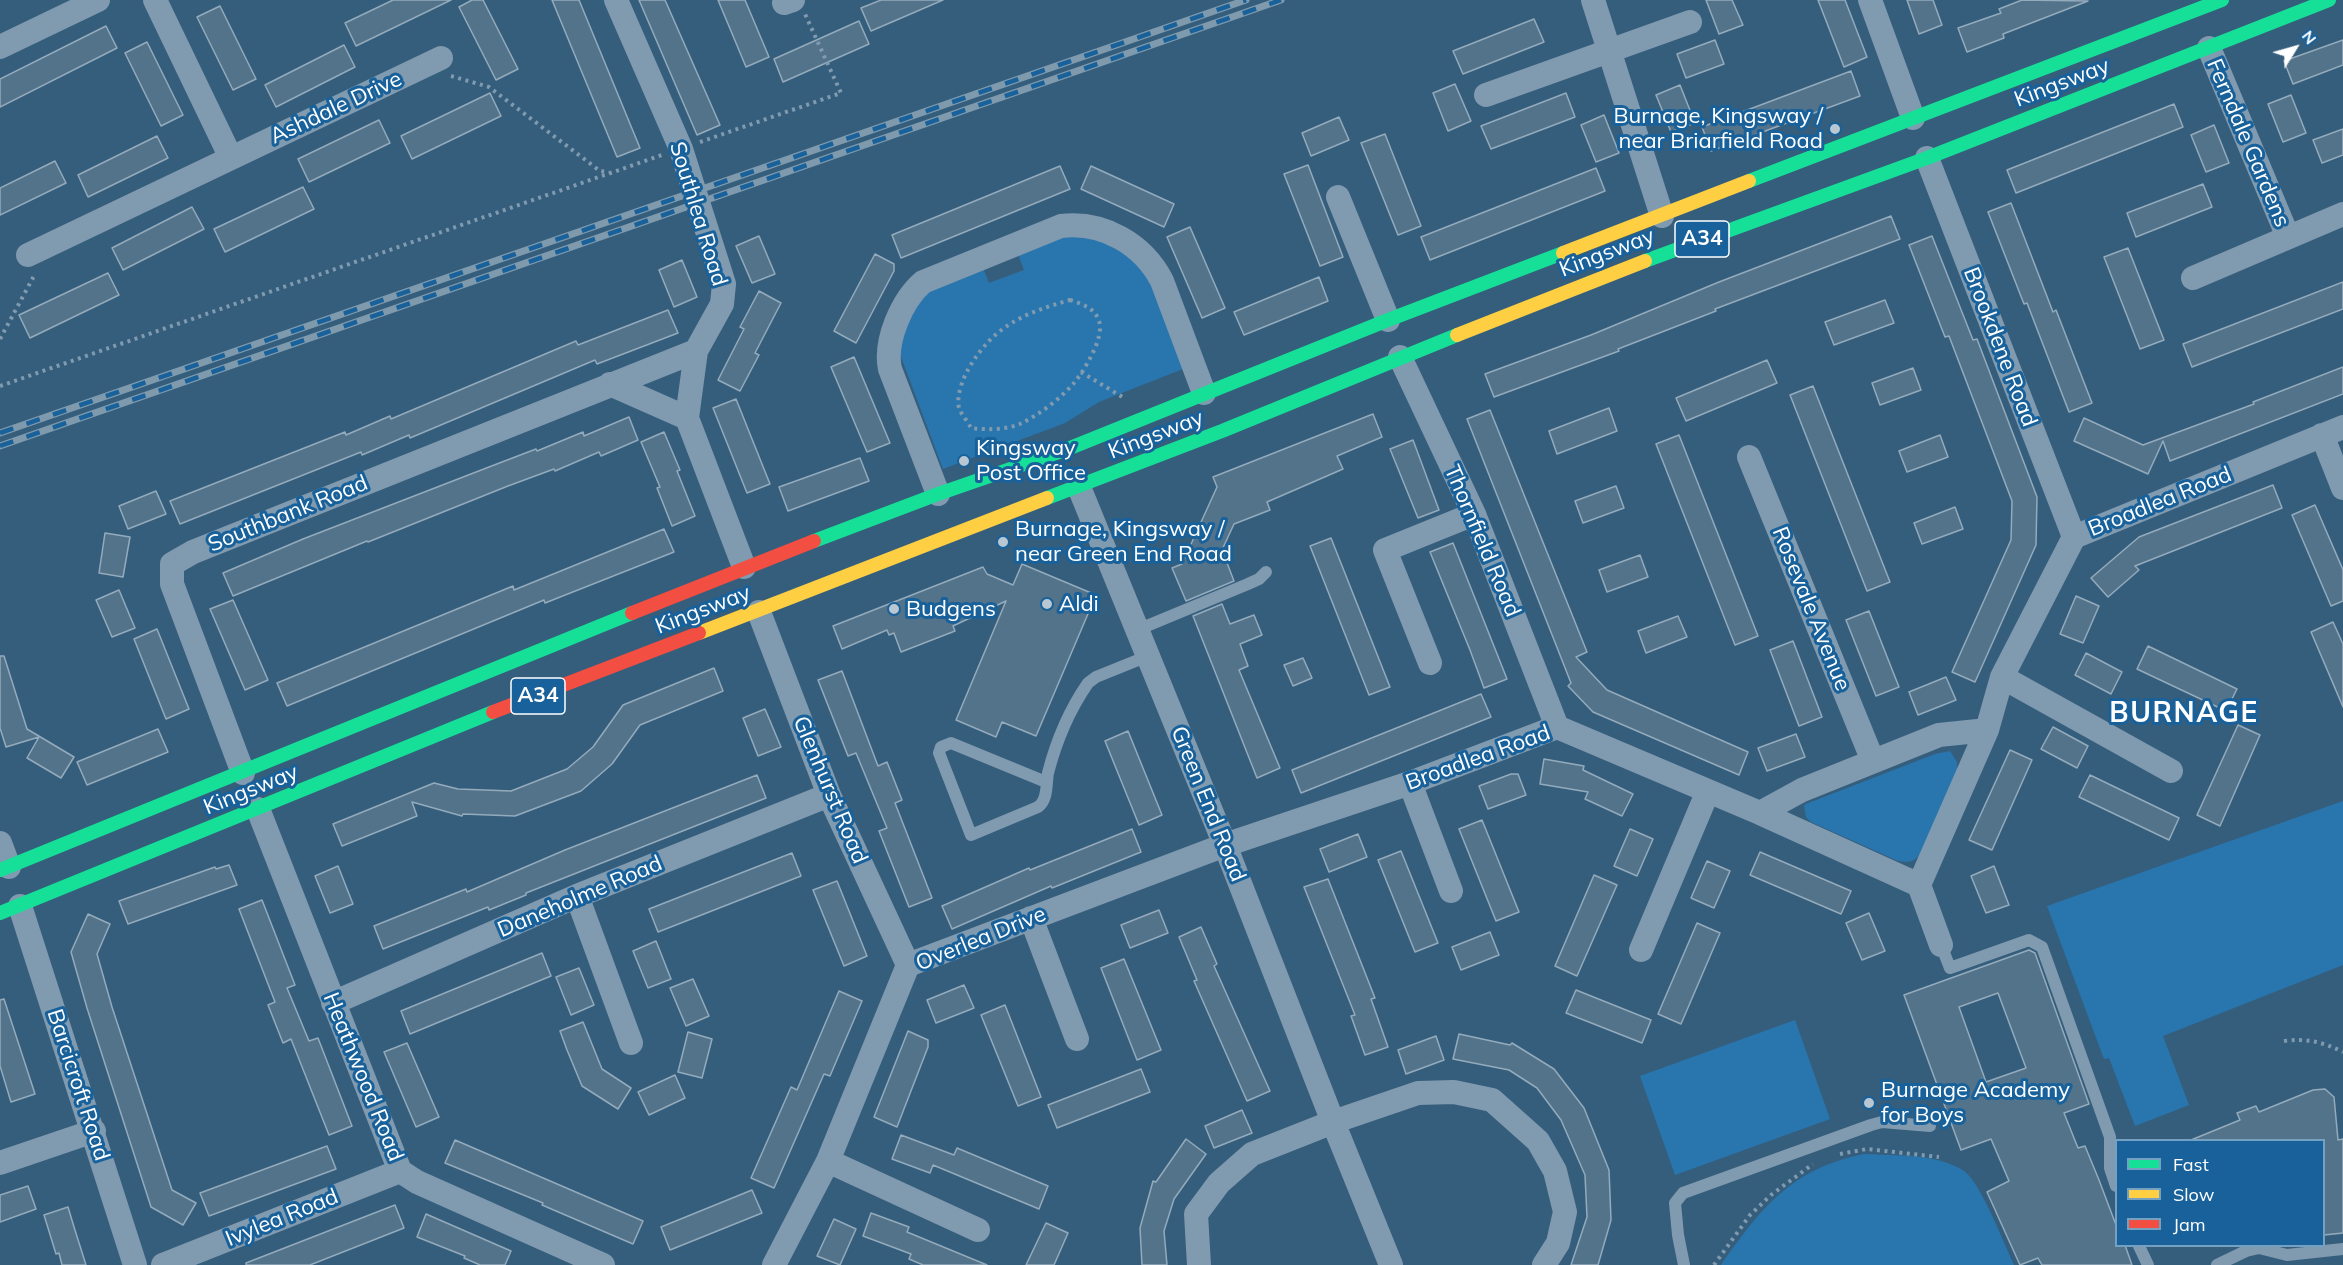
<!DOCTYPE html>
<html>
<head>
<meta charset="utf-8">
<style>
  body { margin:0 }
  #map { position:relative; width:2343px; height:1265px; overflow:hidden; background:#355e7d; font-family:Mulish,sans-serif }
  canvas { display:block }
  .legend { position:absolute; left:2115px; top:1139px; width:210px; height:108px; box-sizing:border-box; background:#18619a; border:2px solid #74a0c2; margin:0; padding:8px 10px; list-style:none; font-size:18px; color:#fff }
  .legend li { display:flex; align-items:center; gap:12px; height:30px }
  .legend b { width:30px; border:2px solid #74a0c2 }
  .north { position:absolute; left:2265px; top:18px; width:60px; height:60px; -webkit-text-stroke:4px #18619a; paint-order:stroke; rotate:53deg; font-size:16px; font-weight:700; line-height:24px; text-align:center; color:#fff }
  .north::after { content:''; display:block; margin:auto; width:21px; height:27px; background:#fff; clip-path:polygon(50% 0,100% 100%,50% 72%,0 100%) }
</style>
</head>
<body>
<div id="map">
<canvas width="2343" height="1265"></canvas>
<ul class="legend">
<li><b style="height:8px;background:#16e098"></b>Fast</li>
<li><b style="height:8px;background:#ffcf43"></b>Slow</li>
<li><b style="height:8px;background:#f24e42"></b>Jam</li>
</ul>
<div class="north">N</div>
</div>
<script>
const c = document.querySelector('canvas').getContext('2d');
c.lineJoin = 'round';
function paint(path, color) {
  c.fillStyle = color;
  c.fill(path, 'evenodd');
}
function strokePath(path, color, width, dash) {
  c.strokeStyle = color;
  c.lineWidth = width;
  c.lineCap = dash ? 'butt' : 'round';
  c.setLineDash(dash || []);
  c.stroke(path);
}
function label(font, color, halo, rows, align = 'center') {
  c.font = font + ' Mulish,sans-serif';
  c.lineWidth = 6;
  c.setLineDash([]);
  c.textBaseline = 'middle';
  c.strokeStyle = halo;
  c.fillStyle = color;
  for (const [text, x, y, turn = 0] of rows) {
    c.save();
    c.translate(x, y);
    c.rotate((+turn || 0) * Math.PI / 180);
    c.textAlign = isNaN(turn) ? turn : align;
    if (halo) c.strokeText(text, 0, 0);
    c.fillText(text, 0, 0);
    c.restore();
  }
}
paint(new Path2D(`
  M1088 234 1133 258 1152 284 1183 369 1099 402 1065 423 943 469 900 354C901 333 914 304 930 291 943 281 968 274 983 268L989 283 1024 270 1018 254 1059 237Z
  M1950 751 1957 762V771L1921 852C1915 862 1910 863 1898 861L1811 822 1806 817 1804 805 1811 802 1935 754Z
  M2343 801V965L2163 1036 2189 1105 2135 1126 2109 1058 2104 1059 2047 906Z
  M1795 1020 1830 1119 1675 1175 1640 1076Z
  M1864 1154C1895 1156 1937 1153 1964 1171 1981 1183 2004 1244 2014 1265H1721C1762 1207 1791 1169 1864 1154Z`), '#2976af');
const building = new Path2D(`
  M393 0H451L356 46 345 23Z
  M472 0H483L518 69 496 80 459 7Z
  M552 0H579L640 148 617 157Z
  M639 0H665L720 125 697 135Z
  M718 0H745L769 57 746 67Z
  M881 0H943L871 31 861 8Z
  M1706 0H1732L1743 25 1719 34Z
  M1818 0H1845L1867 57 1844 67Z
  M1907 0H1933L1942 25 1919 34Z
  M2022 0 2088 1 2003 34 2004 38 1967 52 1958 28 2001 13 1999 9Z
  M220 6 256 79 233 90 197 17Z
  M1534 19 1544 42 1463 74 1453 51Z
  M859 21 869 44 783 82 774 59Z
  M106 26 117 48 0 107V79Z
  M1715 40 1724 64 1686 78 1677 54Z
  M2343 40V65L2293 84 2284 61Z
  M147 42 183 115 161 126 125 53Z
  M344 45 355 67 276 107 265 85Z
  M1851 71 1860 96 1711 151 1702 127Z
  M1455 84 1471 121 1448 131 1433 93Z
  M1680 85 1695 123 1671 132 1656 95Z
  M490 93 501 116 412 159 401 136Z
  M1566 93 1575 117 1491 149 1481 126Z
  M2291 95 2306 133 2283 142 2268 104Z
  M2174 104 2183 127 2016 193 2007 170Z
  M1604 115 1619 153 1596 162 1581 125Z
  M1339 117 1349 140 1311 156 1302 133Z
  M379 120 390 143 309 182 298 159Z
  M2214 125 2229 163 2206 172 2191 135Z
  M2343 129V155L2322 163 2313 140Z
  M1385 134 1421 226 1398 235 1361 143Z
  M157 136 168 158 88 197 78 175Z
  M55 161 66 183 0 215V188Z
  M1308 165 1343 257 1320 266 1284 174Z
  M1060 166 1070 189 901 258 892 235Z
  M1091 166 1174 204 1164 227 1081 189Z
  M1596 168 1605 191 1430 260 1421 237Z
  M2203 184 2212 207 2136 237 2127 213Z
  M303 187 314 209 225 252 214 229Z
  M2011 203 2053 312 2056 310 2092 403 2069 412 2027 303 2024 304 1988 212Z
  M192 207 204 229 123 270 112 248Z
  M1891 216 1900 239 1715 309 1716 311 1618 349 1619 351 1494 397 1485 374 1591 335 1719 282Z
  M1190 227 1225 308 1202 318 1167 237Z
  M759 236 775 274 752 283 736 246Z
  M1932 236 1973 340 1977 339 2037 497 2036 545 1975 682 1952 672 2011 540 2012 501 1949 336 1945 337 1909 245Z
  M2128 248 2164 340 2140 349 2104 257Z
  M875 254 894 264V271L856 343 834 331Z
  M682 260 697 297 674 307 659 270Z
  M108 273 119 295 30 338 19 315Z
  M1319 277 1328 301 1244 335 1234 312Z
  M2343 282V309L2192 367 2183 344Z
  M759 291 781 303 755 353 759 355 740 391 718 380 744 329 740 327Z
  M1885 300 1894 323 1834 345 1825 322Z
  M668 310 678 333 597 364 595 360 410 438 409 435 362 455 361 452 180 524 170 501 345 432 346 435 390 416 391 419 576 341 578 345Z
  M854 357 890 443 867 452 831 367Z
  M1767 360 1777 383 1686 421 1676 398Z
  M2343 367V394L2170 461 2163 441 2148 474 2074 441 2084 418 2143 445 2254 404 2253 402Z
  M1913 368 1921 390 1880 405 1872 383Z
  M1813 386 1890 582 1867 591 1790 395Z
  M736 399 770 484 747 493 713 408Z
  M1609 408 1617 431 1557 454 1549 431Z
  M1490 410 1587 652 1576 657 1607 690 1748 752 1739 775 1593 712 1568 686 1571 683 1467 419Z
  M1373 414 1382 437 1337 456 1343 469 1267 502 1270 510 1234 524 1222 550 1234 581 1186 601 1172 568 1182 564 1217 487 1213 477Z
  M629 417 638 440 601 456 599 452 555 471 554 469 508 486 368 542 367 541 233 596 223 573 303 539 489 467 536 449 537 451 583 432 584 436Z
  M664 432 680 470 677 471 695 516 672 526 657 488 660 487 641 442Z
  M1679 435 1758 636 1735 645 1656 444Z
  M1940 435 1948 457 1907 472 1899 451Z
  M1413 440 1439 510 1418 518 1390 449Z
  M860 458 869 481 788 511 779 487Z
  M2273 485 2282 508 2135 566 2139 570 2108 597 2091 578 2139 537Z
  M1616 486 1624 508 1583 523 1575 501Z
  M156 491 166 514 128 529 119 506Z
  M2315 505 2343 570V601L2331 606 2292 515Z
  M1955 507 1963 529 1922 544 1914 523Z
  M664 529 674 552 545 603 544 600 287 706 277 683 513 586 514 590Z
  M105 533 130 537 123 577 99 573Z
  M1331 538 1390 687 1369 695 1310 546Z
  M1453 543 1507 679 1484 688 1470 650 1430 552Z
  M1640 555 1648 577 1607 592 1599 570Z
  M1022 564 1096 595 1036 736 1002 722 996 737 956 720 1006 601 953 626 955 631 901 652 894 633 889 635 887 630 842 649 833 626 983 567 987 574 1013 585Z
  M119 590 135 628 112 637 96 600Z
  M2076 596 2099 606 2083 643 2060 634Z
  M233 600 268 680 245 690 210 609Z
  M1222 604 1230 624 1254 615 1262 635 1240 644 1248 666 1239 670 1280 768 1257 778 1193 616Z
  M1869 611 1899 687 1876 696 1846 620Z
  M1678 616 1687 637 1646 653 1638 631Z
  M2333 622 2343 644V707L2311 632Z
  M157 629 189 709 166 719 134 639Z
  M1793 641 1822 717 1799 726 1770 650Z
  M2148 646 2237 689 2226 711 2137 669Z
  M2086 653 2122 672 2111 694 2075 675Z
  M0 656H4L27 729 74 757 61 778 27 758 39 737 6 747 0 728Z
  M1303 658 1312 678 1293 686 1284 665Z
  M714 668 723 691 640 725 612 764 581 791 515 816 463 814 462 816 412 802 417 816 342 846 333 824 434 783 458 789 511 791 567 769 593 747 623 705Z
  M842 671 878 766 887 762 902 800 895 803 932 898 909 907 879 831 887 828 856 753 848 756 818 680Z
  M1946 677 1956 700 1918 715 1909 692Z
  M1481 694 1491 717 1301 793 1292 770Z
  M765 709 781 747 758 756 743 718Z
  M2238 725 2260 735 2220 826 2197 815Z
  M2053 727 2088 746 2077 768 2041 749Z
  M158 729 168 752 87 785 77 762Z
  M1128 731 1162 815 1139 825 1105 741Z
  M1796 734 1805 757 1767 771 1758 748Z
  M2010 750 2032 760 1992 850 1969 840Z
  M1544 759 1584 766 1583 770 1633 794 1622 816 1585 799 1588 792 1540 784Z
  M1511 774H1518L1526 795 1488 809 1479 786Z
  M757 775 766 798 526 893V895L489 910 488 907 383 949 374 926 466 889 467 892 565 850Z
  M2090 775 2179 818 2169 840 2079 797Z
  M1482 820 1519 912 1496 921 1459 829Z
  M1132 829 1141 852 1052 888 1051 886 952 929 942 906 1029 868 1030 870Z
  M1630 829 1653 839 1637 876 1614 866Z
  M1358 834 1367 857 1329 872 1320 849Z
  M1401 851 1438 943 1415 952 1378 860Z
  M1760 852 1851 891 1841 914 1750 875Z
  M792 853 801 876 658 932 649 909Z
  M1707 861 1730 871 1714 908 1691 898Z
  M229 865 237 885 128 924 119 901 215 867 216 869Z
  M338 866 353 904 330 913 315 876Z
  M1994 866 2009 905 1986 913 1971 876Z
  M1594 875 1617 885 1577 976 1555 966Z
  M1328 879 1375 998 1371 999 1388 1047 1365 1055 1351 1016 1355 1015 1304 887Z
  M837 881 867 956 844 966 813 890Z
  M262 900 295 985 287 988 309 1041 318 1038 352 1126 329 1135 291 1039 283 1043 268 1005 275 1002 239 909Z
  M1159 910 1168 933 1130 948 1121 925Z
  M1869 913 1885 951 1862 960 1846 923Z
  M88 914 110 924 97 954 112 1007 172 1190 196 1203 183 1225 151 1207 87 1008 71 952Z
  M1697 923 1720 933 1681 1024 1658 1014Z
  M1201 927 1217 964 1214 966 1270 1091 1247 1101 1194 981 1197 980 1179 937Z
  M1490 932 1499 955 1461 970 1452 947Z
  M656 941 671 979 648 988 633 951Z
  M2029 950 2035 953 2089 1104 2064 1113 2078 1148 2085 1146 2099 1180 2116 1225V1245H2125L2132 1265H2042L2038 1258 2020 1265 1987 1192 2009 1181 1991 1139 1961 1150 1904 995ZM1998 993 2026 1068 1986 1082 1959 1007Z
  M542 953 551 976 410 1034 401 1011Z
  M1124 959 1161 1050 1137 1060 1101 968Z
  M579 968 594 1005 571 1015 556 977Z
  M693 979 709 1016 686 1026 670 988Z
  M964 985 974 1008 936 1023 927 1000Z
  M1576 990 1651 1020 1642 1043 1566 1013Z
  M839 991 862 1001 830 1076 824 1074 774 1188 751 1178 791 1087 797 1090Z
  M4 999 35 1094 11 1102 0 1066V1000Z
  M1005 1005 1041 1097 1018 1106 981 1015Z
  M583 1022 602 1069 631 1088 618 1109 582 1086 567 1050 560 1031Z
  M908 1031 928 1040V1047L897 1127 874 1117Z
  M688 1032 712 1039 702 1078 678 1072Z
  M1459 1034 1510 1045 1512 1043 1554 1069 1584 1108 1609 1170 1611 1220 1598 1265H1571L1587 1217 1585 1175 1561 1120 1537 1088 1509 1070 1453 1059Z
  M1436 1036 1444 1060 1406 1074 1398 1050Z
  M407 1043 439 1117 416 1127 384 1052Z
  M1141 1069 1150 1092 1057 1128 1048 1105Z
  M675 1075 685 1098 649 1115 638 1092Z
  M2325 1089 2334 1097 2338 1140 2343 1139V1233L2324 1235V1140H2191L2240 1120 2237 1113 2256 1106 2259 1112 2313 1090Z
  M1242 1110 1252 1133 1214 1148 1205 1126Z
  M901 1135 954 1155 957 1148 1048 1186 1039 1209 933 1165 930 1173 892 1159Z
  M1186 1139 1206 1154 1174 1199 1164 1231 1167 1265H1142L1140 1228 1153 1181 1156 1182Z
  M455 1140 643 1221 633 1244 542 1205 543 1203 445 1163Z
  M327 1146 336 1169 209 1216 200 1193Z
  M28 1186 36 1209 0 1222V1195Z
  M752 1190 762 1213 670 1250 661 1227Z
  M395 1205 404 1228 310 1265H246V1263Z
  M68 1207 74 1227 86 1265H62L59 1253 56 1254 44 1215Z
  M871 1213 909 1227 907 1232 987 1265H923L909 1259 911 1254 863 1236Z
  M426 1214 511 1251 505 1265H480L464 1258 465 1256 417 1237Z
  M834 1219 856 1229 840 1265 817 1256Z
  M1046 1223 1068 1233 1054 1265H1026Z`);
paint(building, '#53738b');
strokePath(building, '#94abbc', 1.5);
strokePath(new Path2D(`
  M451 76 489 87 600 171 609 172
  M700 142 841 93 805 14
  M1070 300C1082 304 1095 308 1099 321 1105 337 1084 371 1074 383 1060 399 1040 414 1022 423 1007 430 987 430 971 428 968 422 961 414 959 408 956 396 963 378 969 368 994 325 1025 313 1070 300Z
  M0 339 35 274
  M1081 372 1124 398
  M0 386 662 155
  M2284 1041C2306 1038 2323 1042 2343 1052
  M1840 1154 1867 1149 1939 1157
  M1714 1265 1750 1215 1771 1195 1813 1164`), '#809aaf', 4, [3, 4.5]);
strokePath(new Path2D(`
  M1137 630 1248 584 1259 579 1266 572
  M1046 782 951 743 941 747 939 753 971 835 1038 807C1048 800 1046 784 1048 773 1056 742 1070 709 1088 683L1096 677 1148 656
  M1941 945 1950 968 2029 940 2042 947 2110 1137V1168L2116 1186
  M2139 1246 2148 1265
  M1684 1265 1678 1235 1675 1203 1683 1193 1871 1125 1882 1122 1930 1126
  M2217 1265 2246 1251 2259 1248 2287 1255 2343 1249`), '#809aaf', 12);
strokePath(new Path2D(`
  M155 0 231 158
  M616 0 681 149 724 284 722 304 696 351 687 418 744 567
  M1593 0 1662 216
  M1870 0 1913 118
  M784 3 793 0
  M0 47 98 0
  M2209 48 2288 237
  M1486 95 1690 22
  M1927 158 2074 537
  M1338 197 1388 320
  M28 255 441 58
  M2193 278 2343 214
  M1400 357 1474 514 1557 727
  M610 384 687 418
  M2322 435 2343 488
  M1749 457 1873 761
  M1079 487 1225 845 1333 1122 1391 1265
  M938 494 890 369C884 341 902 300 923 282L1061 226C1103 221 1143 244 1162 281L1204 393
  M759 612 829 795 908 965
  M1430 663 1385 550 1474 514
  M2002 677 2171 771
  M243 773 172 584V564L193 552 696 351
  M1410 783 1451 891
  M258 809 400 1171 417 1182 603 1265
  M1760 813 1802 790 1939 735 1987 730
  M0 843 9 867
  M1919 885 1941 945
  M577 896 631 1043
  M20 906 135 1265
  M1031 918 1077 1039
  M1641 950 1708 791
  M333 1003 577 896 829 795
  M828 1161 978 1230
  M0 1163 94 1131
  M163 1265 400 1171
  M774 1265 828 1161 908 965 1225 845 1410 783 1557 727 1760 813 1919 885 1987 730 2002 677 2074 537 2343 427
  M1199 1265 1196 1214 1219 1183 1252 1154 1333 1122 1418 1093 1454 1092 1492 1100 1538 1141 1555 1171 1565 1212 1558 1243 1544 1265`), '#809aaf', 24);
strokePath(new Path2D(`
  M1749 181 2222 0
  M1645 261 1927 158 2329 0
  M1047 498 1222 431 1457 335
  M814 541 938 494 1065 450 1388 320 1563 253
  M0 870 632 613
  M0 913 493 712`), '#16e098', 14);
strokePath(new Path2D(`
  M1563 253 1749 181
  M1457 335 1645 261
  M699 633 1047 498`), '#ffcf43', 14);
strokePath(new Path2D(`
  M632 613 814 541
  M493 712 699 633`), '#f24e42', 14);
const rail = new Path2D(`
  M0 433 1246 0
  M0 446 1281 0`);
strokePath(rail, '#7f9aad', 7);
strokePath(rail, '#18619a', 4.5, [14]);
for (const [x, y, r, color] of [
  [1835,129,6,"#b8c7d2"],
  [964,461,6,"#b8c7d2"],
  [1003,542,6,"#b8c7d2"],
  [1047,604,6,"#b8c7d2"],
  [894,609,6,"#b8c7d2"],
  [1869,1103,6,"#b8c7d2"]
]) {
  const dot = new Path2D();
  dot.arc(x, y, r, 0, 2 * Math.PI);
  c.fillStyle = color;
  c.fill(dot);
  strokePath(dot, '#18619a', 2);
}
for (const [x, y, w] of [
  [1702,239,54],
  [538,696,54]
]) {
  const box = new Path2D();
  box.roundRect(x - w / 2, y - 18, w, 36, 4.5);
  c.fillStyle = '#18619a';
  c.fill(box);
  strokePath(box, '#fff', 1.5);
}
label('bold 21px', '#fff', null, [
  ["A34",1702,239],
  ["A34",538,696]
]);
label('22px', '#fff', '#18619a', [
  ["Kingsway",2062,83,-21],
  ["Ashdale Drive",336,108,-25],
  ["Ferndale Gardens",2248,143,67],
  ["Southlea Road",698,214,73],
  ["Kingsway",1607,253,-21],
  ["Brookdene Road",2000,347,69],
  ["Kingsway",1156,435,-21],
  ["Broadlea Road",2160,502,-22],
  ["Southbank Road",288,514,-22],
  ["Thornfield Road",1482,541,67],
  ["Rosevale Avenue",1811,609,68],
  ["Kingsway",703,610,-21],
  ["Broadlea Road",1478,758,-20],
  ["Kingsway",251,790,-22],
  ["Glenhurst Road",830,790,67],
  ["Green End Road",1208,804,68],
  ["Daneholme Road",580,897,-23],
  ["Overlea Drive",981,939,-22],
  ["Heathwood Road",363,1077,68],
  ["Barcicroft Road",78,1085,72],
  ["Ivylea Road",282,1218,-22]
]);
label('22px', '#fff', '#18619a', [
  ["Burnage, Kingsway /",1823,116,"right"],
  ["near Briarfield Road",1823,141,"right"],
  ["Kingsway",976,448],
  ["Post Office",976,473],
  ["Burnage, Kingsway /",1015,529],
  ["near Green End Road",1015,554],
  ["Aldi",1059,604],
  ["Budgens",906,609],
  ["Burnage Academy",1881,1090],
  ["for Boys",1881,1115]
], 'left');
c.letterSpacing = '1.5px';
label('bold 28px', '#fff', '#18619a', [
  ["BURNAGE",2184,714]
]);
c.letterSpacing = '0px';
</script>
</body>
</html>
